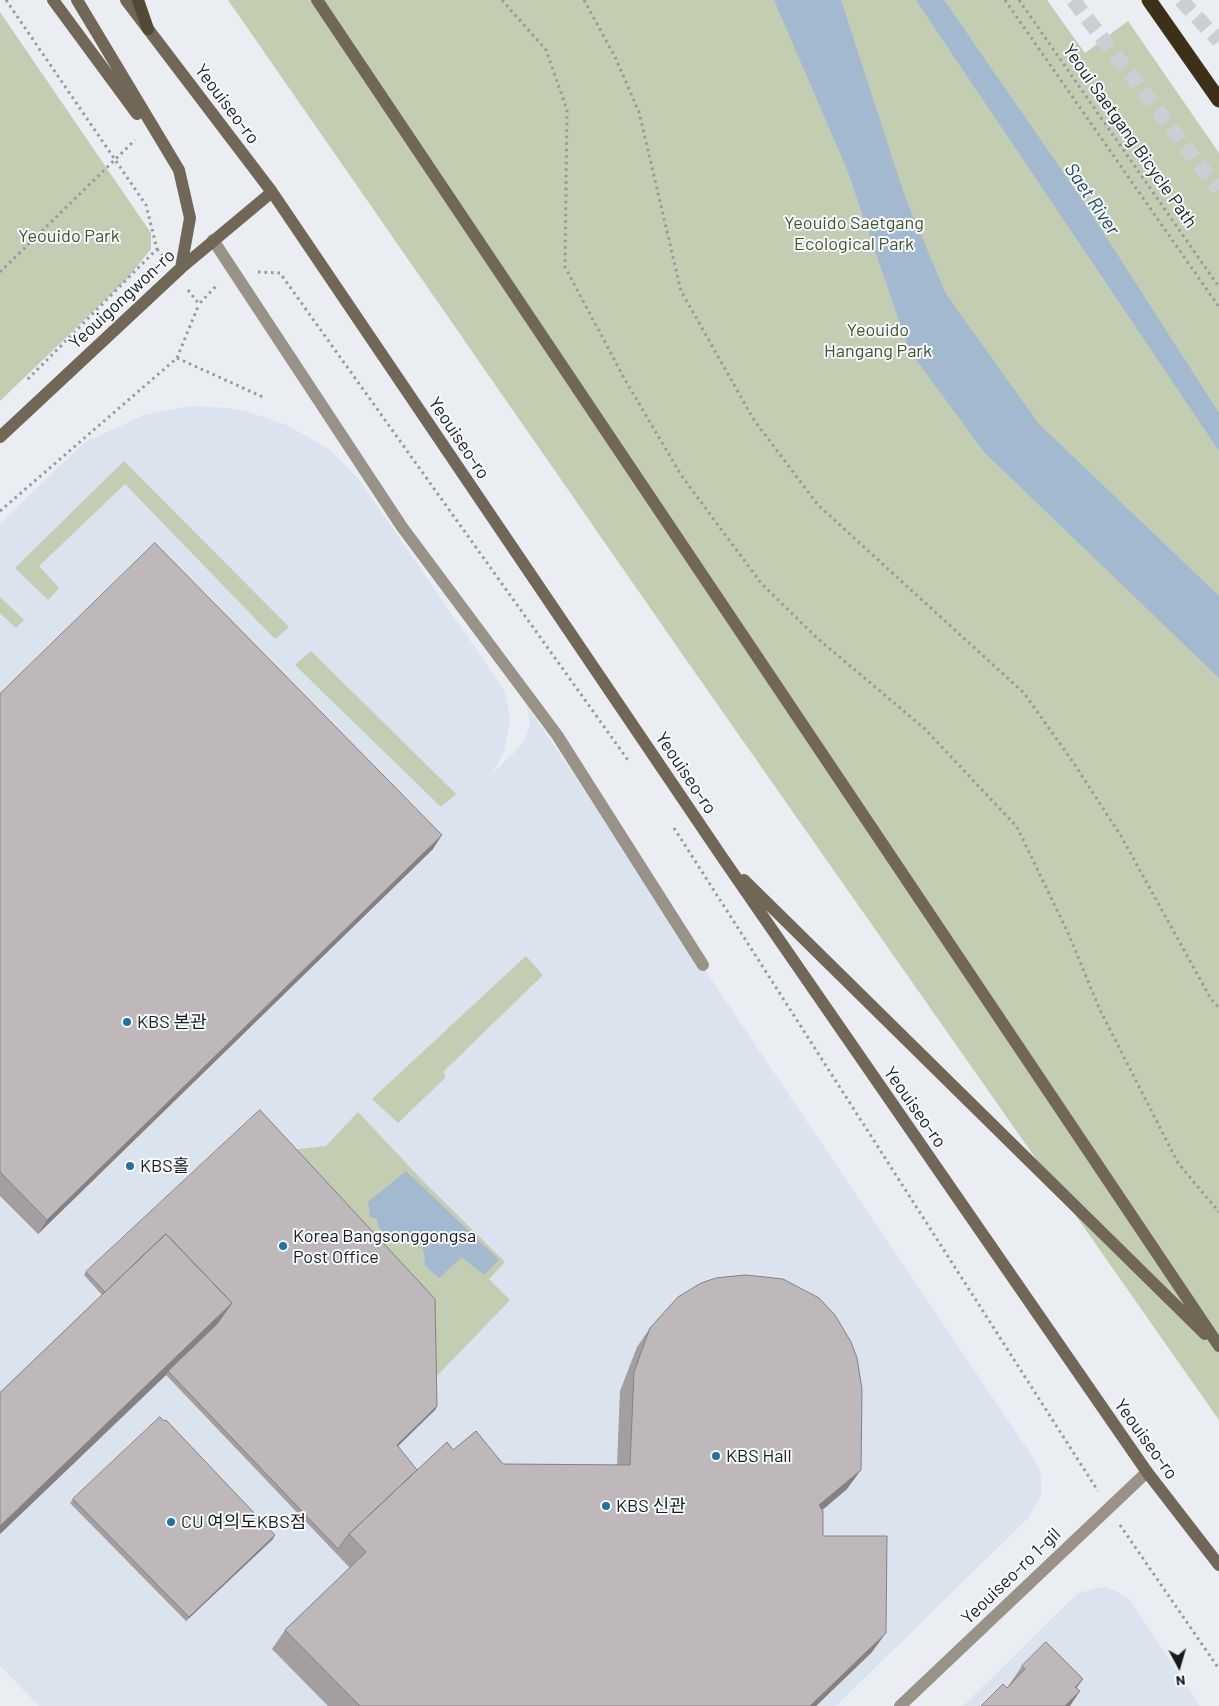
<!DOCTYPE html>
<html>
<head>
<meta charset="utf-8">
<style>
  body { margin:0 }
  #map { position:relative; width:1219px; height:1706px; overflow:hidden; background:#eaeef3; font-family:Barlow,sans-serif }
  canvas { display:block }
  .north { position:absolute; left:1154px; top:1641px; width:50px; height:50px; -webkit-text-stroke:4px #f8fbff; paint-order:stroke; rotate:174deg; font-size:14px; font-weight:700; line-height:20px; text-align:center; color:#191a1b }
  .north::after { content:''; display:block; margin:auto; width:18px; height:22px; background:#191a1b; clip-path:polygon(50% 0,100% 100%,50% 72%,0 100%) }
</style>
</head>
<body>
<div id="map">
<canvas width="1219" height="1706"></canvas>
<div class="north">N</div>
</div>
<script>
const c = document.querySelector('canvas').getContext('2d');
c.lineJoin = 'round';
function paint(path, color) {
  c.fillStyle = color;
  c.fill(path, 'evenodd');
}
function strokePath(path, color, width, dash) {
  c.strokeStyle = color;
  c.lineWidth = width;
  c.lineCap = dash ? 'butt' : 'round';
  c.setLineDash(dash || []);
  c.stroke(path);
}
function label(font, color, halo, rows, align = 'center') {
  c.font = font + ' Barlow,"Noto Sans KR",sans-serif';
  c.lineWidth = 4;
  c.setLineDash([]);
  c.textBaseline = 'middle';
  c.strokeStyle = halo;
  c.fillStyle = color;
  for (const [text, x, y, turn = 0] of rows) {
    c.save();
    c.translate(x, y);
    c.rotate((+turn || 0) * Math.PI / 180);
    c.textAlign = isNaN(turn) ? turn : align;
    if (halo) c.strokeText(text, 0, 0);
    c.fillText(text, 0, 0);
    c.restore();
  }
}
paint(new Path2D(`
  M190 406 226 408 249 412 289 426 331 451 360 481 502 687 507 698 510 720 504 752 492 774 519 748 526 737 530 723 526 704 1036 1462 1040 1471 1042 1493 1029 1517 836 1706H39L0 1666V523L85 442 144 415Z
  M1102 1587 1114 1590 1130 1600 1200 1706H963L1078 1593Z`), '#dae3ee');
paint(new Path2D(`
  M228 0H1047L1085 53 1128 21 1219 153V1420L687 661Z
  M0 12 151 233V249L126 280 0 401Z
  M124 461 289 627 275 639 125 484 39 566 59 588 48 600 15 568Z
  M0 597 24 620 16 628 0 613Z
  M311 651 456 794 441 807 295 665Z
  M526 956 543 975 444 1071 445 1078 398 1123 372 1099Z
  M358 1112 423 1181 505 1262 489 1279 510 1300 434 1379 291 1150 326 1146Z`), '#c2cdb2');
paint(new Path2D(`
  M774 0H841L905 197 946 294 1039 424 1219 596V678L984 452 909 350 848 172Z
  M916 0H944L1083 201 1219 413V451Z
  M406 1171 499 1260 484 1275 462 1257 439 1278 425 1265C425 1240 414 1227 388 1238L378 1227 377 1219 370 1217 368 1202Z`), '#a2b9d0');
strokePath(new Path2D(`
  M1073 0 1219 190
  M1181 0 1219 41`), '#cbced3', 15, [15, 8]);
strokePath(new Path2D(`
  M6 0 146 205 157 249 27 380
  M502 0 546 50 567 110 565 267 624 378 681 475 761 583 817 638 925 729 1017 827 1068 933 1100 1010 1178 1163 1219 1212
  M584 0 615 57 639 112 681 291 754 420 818 505 1024 693 1073 762 1121 836 1211 999 1219 1008
  M1005 0 1219 307
  M1019 0 1219 287
  M157 249 162 255
  M0 272 135 140
  M258 272 280 273 630 763
  M188 290 199 304 218 284
  M177 358 199 304
  M0 511 177 358 265 398
  M674 828 1098 1491
  M1120 1525 1219 1669`), '#97999d', 3, [2.5, 4]);
strokePath(new Path2D(`
  M213 240 402 527 557 735 703 965`), '#999286', 12);
strokePath(new Path2D(`
  M900 1706 1147 1472`), '#999286', 12);
strokePath(new Path2D(`
  M53 0 137 114
  M77 0 179 170 190 218 181 268
  M126 0 272 192 722 857 1147 1472 1219 1565
  M317 0 1219 1346
  M0 437 181 268 272 192
  M744 880 1205 1334`), '#706756', 12);
strokePath(new Path2D(`
  M138 0 148 29`), '#544934', 12);
strokePath(new Path2D(`
  M1149 0 1219 100`), '#3c3018', 15);
paint(new Path2D(`
  M0 694 433 849 38 1234 0 1196Z
  M86 1272 437 1406 435 1410 398 1446 417 1470 453 1450 503 1464 617 1465 620 1391 637 1347 650 1328 847 1489 822 1510 823 1536 872 1652 816 1706H328L272 1649 285 1630 350 1568 166 1375 0 1534V1393L102 1295 84 1275Z
  M73 1499 273 1539 186 1621 70 1503Z
  M1022 1666 1083 1679 1077 1688H1007Z`), '#a39ea0');
paint(new Path2D(`
  M442 835 433 849 38 1234 47 1220Z
  M232 1303 215 1328 168 1371 166 1375 0 1534V1526Z
  M437 1406 435 1410 395 1449 397 1445Z
  M861 1470 847 1489 806 1524 819 1505Z
  M275 1535 273 1539 186 1621 189 1617Z
  M886 1633 872 1652 816 1706H810Z
  M1080 1691 1070 1706H1065Z`), '#858182');
const building = new Path2D(`
  M155 543 442 835 47 1220 0 1172V694Z
  M260 1110 435 1299 437 1406 397 1445 417 1470 349 1534 338 1549 168 1371 217 1324 232 1303 166 1234 105 1292 86 1272Z
  M166 1234 232 1303 0 1526V1393Z
  M746 1275 783 1279 819 1298 835 1315 851 1342 857 1358 862 1389 861 1470 819 1505 823 1511V1536H887L886 1633 810 1706H360L285 1630 366 1552 349 1534 447 1442 453 1450 476 1431 503 1464 630 1465 634 1372 650 1328 678 1297 701 1283 716 1278Z
  M160 1417 164 1421 166 1420 275 1535 189 1617 73 1499Z
  M1046 1642 1083 1679 1075 1687 1080 1691 1065 1706H981L1003 1684 1007 1688 1025 1669 1022 1666Z`);
paint(building, '#beb8ba');
strokePath(building, '#858182', 1);
for (const [x, y, r, color] of [
  [127,1022,5,"#2172a3"],
  [130,1166,5,"#2172a3"],
  [283,1246,5,"#2172a3"],
  [716,1456,5,"#2172a3"],
  [606,1506,5,"#2172a3"],
  [171,1522,5,"#2172a3"]
]) {
  const dot = new Path2D();
  dot.arc(x, y, r, 0, 2 * Math.PI);
  c.fillStyle = color;
  c.fill(dot);
  strokePath(dot, '#f8fbff', 2);
}
label('18px', '#191a1b', '#f8fbff', [
  ["Yeouiseo-ro",227,104,53],
  ["Yeoui Saetgang Bicycle Path",1130,136,55],
  ["Yeouigongwon-ro",122,299,-43],
  ["Yeouiseo-ro",459,438,56],
  ["Yeouiseo-ro",686,773,56],
  ["Yeouiseo-ro",915,1107,55],
  ["Yeouiseo-ro",1146,1439,54],
  ["Yeouiseo-ro 1-gil",1011,1576,-44]
]);
label('18px', '#425326', '#f8fbff', [
  ["Yeouido Saetgang",854,223],
  ["Ecological Park",854,244],
  ["Yeouido Park",69,236],
  ["Yeouido",878,330],
  ["Hangang Park",878,351]
]);
label('18px', '#191a1b', '#f8fbff', [
  ["KBS 본관",137,1022],
  ["KBS홀",140,1166],
  ["Korea Bangsonggongsa",293,1236],
  ["Post Office",293,1257],
  ["KBS Hall",726,1456],
  ["KBS 신관",616,1506],
  ["CU 여의도KBS점",181,1522]
], 'left');
label('italic 19px', '#193e5f', '#f8fbff', [
  ["Saet River",1092,199,56]
]);
</script>
</body>
</html>
